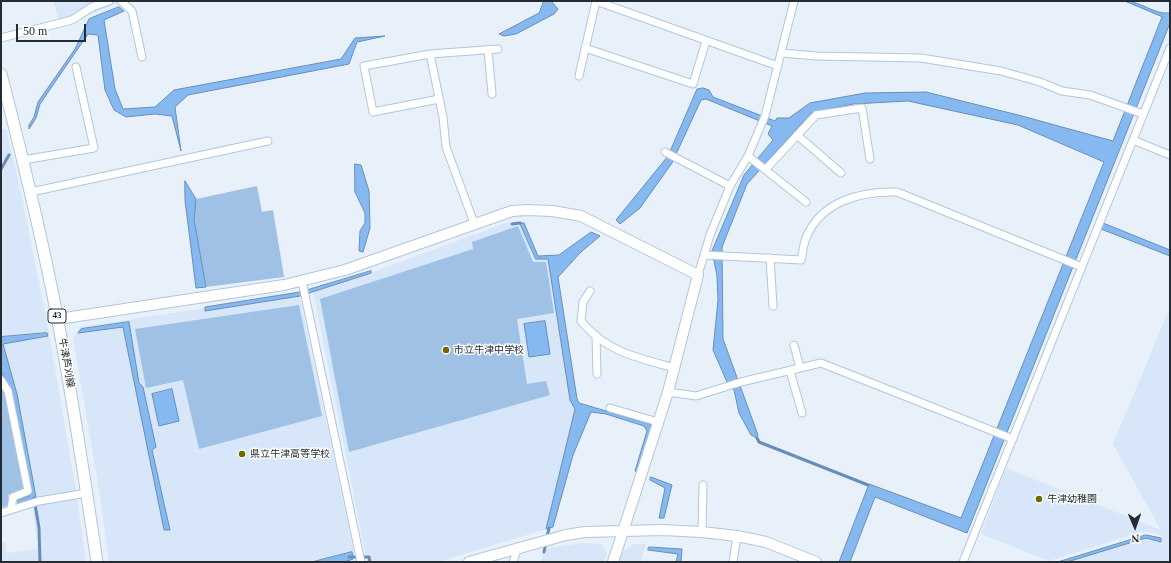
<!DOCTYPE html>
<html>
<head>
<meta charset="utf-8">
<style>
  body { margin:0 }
  #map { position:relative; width:1171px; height:563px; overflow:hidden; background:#e8f1fa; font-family:"Times New Roman",serif }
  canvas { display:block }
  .frame { position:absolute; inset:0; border:2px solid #232b34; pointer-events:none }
  .north { position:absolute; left:1115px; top:507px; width:40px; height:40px; -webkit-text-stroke:3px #fdfdfd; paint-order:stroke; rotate:178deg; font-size:11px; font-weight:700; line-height:16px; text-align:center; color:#232b34 }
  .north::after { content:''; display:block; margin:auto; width:14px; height:18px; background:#232b34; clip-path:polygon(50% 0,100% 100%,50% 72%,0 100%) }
  .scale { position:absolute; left:16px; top:24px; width:70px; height:18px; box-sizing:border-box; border:2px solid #232b34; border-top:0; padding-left:5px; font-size:12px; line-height:14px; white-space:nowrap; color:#232b34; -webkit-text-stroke:3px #fdfdfd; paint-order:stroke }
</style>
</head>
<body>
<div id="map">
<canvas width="1171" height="563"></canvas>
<div class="frame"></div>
<div class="north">N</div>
<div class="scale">50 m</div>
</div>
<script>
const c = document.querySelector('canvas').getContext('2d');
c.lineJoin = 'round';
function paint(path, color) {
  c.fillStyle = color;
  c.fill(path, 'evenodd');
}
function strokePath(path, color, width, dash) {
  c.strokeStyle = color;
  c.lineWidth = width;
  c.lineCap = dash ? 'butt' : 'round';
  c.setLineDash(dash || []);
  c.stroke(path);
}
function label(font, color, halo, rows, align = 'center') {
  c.font = font + ' "Times New Roman","Noto Sans JP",serif';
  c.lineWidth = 3;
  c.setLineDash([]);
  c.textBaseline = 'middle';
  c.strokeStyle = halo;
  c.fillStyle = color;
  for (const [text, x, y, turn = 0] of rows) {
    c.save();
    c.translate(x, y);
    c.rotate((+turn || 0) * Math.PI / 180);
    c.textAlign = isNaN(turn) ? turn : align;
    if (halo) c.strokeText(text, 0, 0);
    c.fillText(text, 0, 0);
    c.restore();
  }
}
paint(new Path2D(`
  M53 1H122L62 27Z
  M6 129 22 197 47 322 76 490 86 562H1V543L5 542 6 553 38 549 31 497 25 489 4 391 1 386V130Z
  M521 221 536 257 550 258 577 410 547 529 438 562H367L313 290 373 272 505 223Z
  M299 294 356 562H109L99 490 73 338 80 327Z
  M1170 307V562H1062L1146 536 1160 539 1163 536 1144 531 1049 561 981 534 1006 468 1161 530 1113 444Z
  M581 543 602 544 607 553 604 562H541L544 549Z
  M634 544H646L641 562H618L621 553Z`), '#d7e7f9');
paint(new Path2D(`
  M257 186 262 212 273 210 284 277 206 287 194 220 196 199Z
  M518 226 533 262H546L554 313 517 319 527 384 546 381 550 395 349 452 320 299 473 249 472 242Z
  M299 305 322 416 199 449 183 380 146 388 135 329Z
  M1 386 4 391 25 489 8 495 9 505 1 508Z`), '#9fc1e5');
const water = new Path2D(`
  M544 1H551L558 9 554 14 516 34 504 36 499 34 539 13Z
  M1125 1C1141 1 1154 15 1170 13V23L967 533 875 497 850 562H839L869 484 961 518 1104 162 1018 125 908 101 853 104 811 113 747 184 722 247 723 339 758 435 757 438 751 435 739 413 734 390 727 382 713 350 718 300 717 276 712 251 744 175 773 140 768 134 772 126 706 99 701 100 672 163 640 208 620 224 616 220 668 156 697 89 703 88 709 90 713 97 775 121 777 118H789L810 103 865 93 926 92 1022 116 1113 141 1162 17Z
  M119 7 124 11 104 20 115 89 123 109 155 107 174 90 341 59 355 38 385 36 357 42 349 64 188 95 175 107 181 151 172 116 155 114 126 117 114 110 105 90 98 35 88 34 40 104 36 118 29 129V125L34 117 38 102 75 49 89 19Z
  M355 164 361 165 369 191 370 228 363 252 359 251 360 231 365 223V213L355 192Z
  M185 181 196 199 194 220 206 287 196 288 185 200Z
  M520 223H524L538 256 559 255 591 232 600 236 581 252 558 277 577 399 579 403 650 424 652 428 638 472 635 471 647 431 644 426 606 414 591 412 573 455 553 527 546 529 575 409 570 400 548 259H536Z
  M1103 223 1170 250V256L1101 229Z
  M371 271V273L300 296 205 311V307L300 292Z
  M545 321 550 354 529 357 524 324Z
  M129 322 139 383 143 387 156 447 152 450 170 530H164L123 327 78 333 81 329Z
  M47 333 48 336 3 344 17 394 36 497 18 504V500L29 496 32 491 10 389 1 371V337Z
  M172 389 179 421 159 426 152 394Z
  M651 477 672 485 664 518H659L665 488 650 480Z
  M1146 535 1161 538V542L1146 538 1067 562H1058Z
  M649 547 682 549 681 562H676L678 554 648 550Z
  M352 552 353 559 344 562H312Z`);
paint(water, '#86b9f0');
strokePath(water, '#688eb8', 1);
strokePath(new Path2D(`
  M1 169 9 155
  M512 224 520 223
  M757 438 759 442 868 485
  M34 498 39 528 40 562
  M544 552 549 528
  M349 557H369L370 562`), '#688eb8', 3);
const street = new Path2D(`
  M121 1 132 11 142 57
  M596 1 778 66
  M1 38 72 20 92 7 109 1
  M585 48 693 84 706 41
  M488 50 492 94
  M782 53 816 56 921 58 1001 71 1040 82 1062 91 1090 95 1143 114
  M430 54 443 117 446 147 474 223
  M579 76 596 1
  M439 99 373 112 364 66 430 54 498 49
  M797 135 841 173
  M1133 140 1170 155
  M665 152 730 186
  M748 156 806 202
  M23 160 94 148 76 67
  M766 169 816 115 862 108 870 159
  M31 192 268 141
  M705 255 801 260C803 253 803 245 806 238 821 201 861 191 897 192L1082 267
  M770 258 773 306
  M698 275 710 235 730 186 748 156 765 116 794 1
  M302 281 361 562
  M590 291 583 302 581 321C606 352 638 358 675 368
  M596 336 597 374
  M794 345 800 368
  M790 371 802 413
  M1 380 8 391 28 491 13 497 11 509
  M668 392 696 396 741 382 821 363 1013 439
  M610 408 658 422
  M1 513 39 501 87 493
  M702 532 703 485
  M513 562 518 547
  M733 562 737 536
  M963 562 1170 48`);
const secondary = new Path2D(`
  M58 319 284 285 345 270 512 211 527 210 552 211 581 216 698 275 668 392 613 562
  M469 562 566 535 585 532 663 530 702 532 737 536 766 542 816 562`);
const primary = new Path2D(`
  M1 74C22 155 42 237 58 321 73 401 85 481 97 562`);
strokePath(street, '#b1c6dd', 9);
strokePath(secondary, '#b1c6dd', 12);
strokePath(primary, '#b1c6dd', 13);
strokePath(street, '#fff', 7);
strokePath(secondary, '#fff', 10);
strokePath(primary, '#fff', 11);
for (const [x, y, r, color] of [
  [446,350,4,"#6f6a04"],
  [242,454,4,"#6f6a04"],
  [1039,499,4,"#6f6a04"]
]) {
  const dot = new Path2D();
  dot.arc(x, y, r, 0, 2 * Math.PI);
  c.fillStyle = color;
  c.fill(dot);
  strokePath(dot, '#fdfdfd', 1.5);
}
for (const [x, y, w] of [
  [57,316,18]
]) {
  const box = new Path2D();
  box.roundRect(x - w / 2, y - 7, w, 14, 3);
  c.fillStyle = '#fdfdfd';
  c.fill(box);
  strokePath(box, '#232b34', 1);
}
label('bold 9px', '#232b34', null, [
  ["43",57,316]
]);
label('10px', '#232b34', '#fdfdfd', [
  ["市立牛津中学校",454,350],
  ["県立牛津高等学校",250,454],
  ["牛津幼稚園",1047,499]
], 'left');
label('10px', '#232b34', '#fdfdfd', [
  ["牛津芦刈線",66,363,80]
]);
</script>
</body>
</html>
